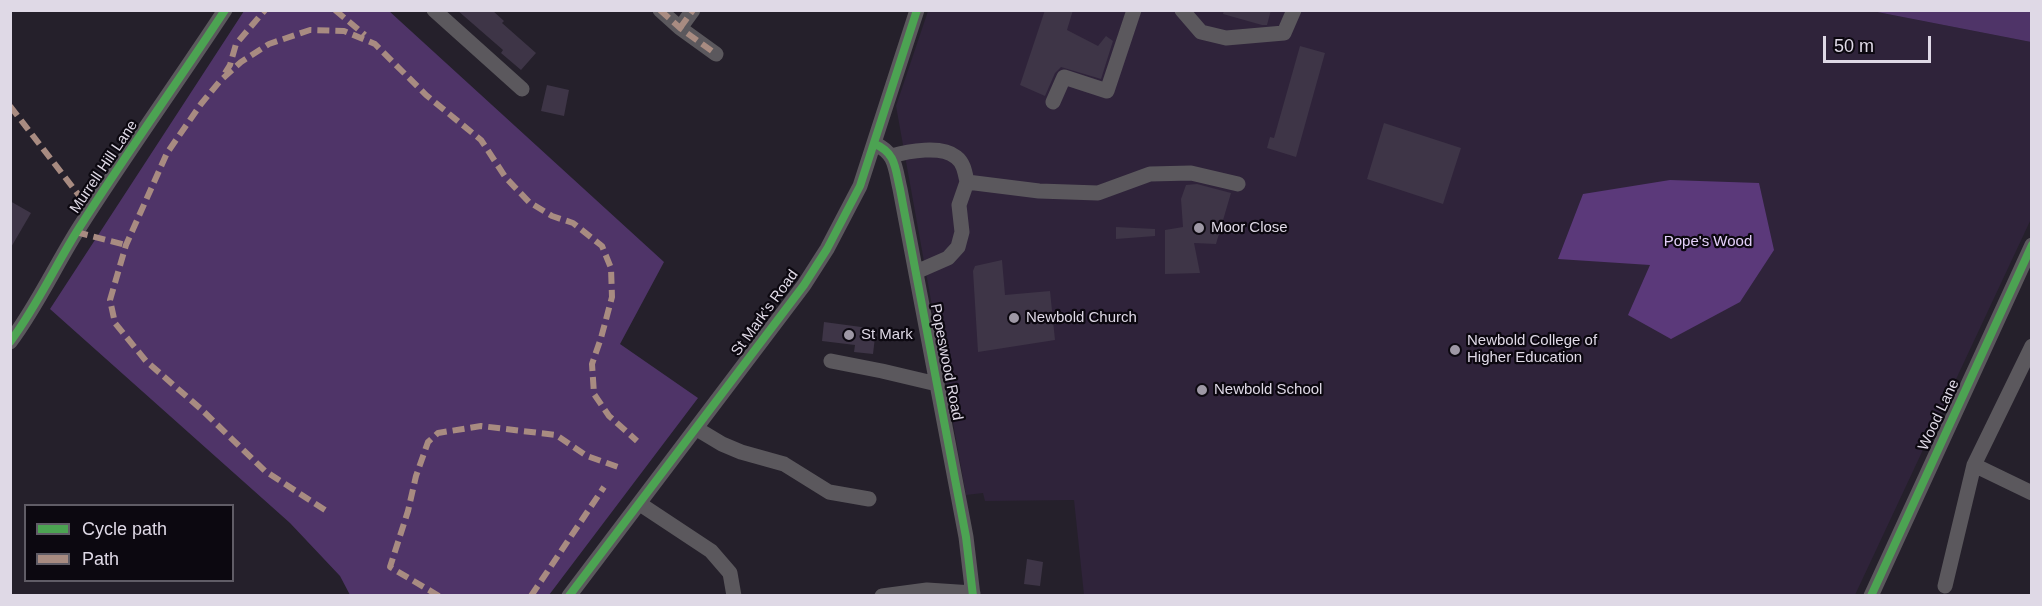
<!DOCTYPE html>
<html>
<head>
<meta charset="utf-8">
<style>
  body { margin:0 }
  #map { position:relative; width:2042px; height:606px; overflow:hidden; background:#25202b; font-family:Helvetica,sans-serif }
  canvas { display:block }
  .frame { position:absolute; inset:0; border:12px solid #dfd9e6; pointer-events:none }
  .legend { position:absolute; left:24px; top:504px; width:210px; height:78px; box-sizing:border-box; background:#0c0810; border:2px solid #605c66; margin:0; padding:8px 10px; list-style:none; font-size:18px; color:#dfd9e6 }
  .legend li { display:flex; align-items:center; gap:12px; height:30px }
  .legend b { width:30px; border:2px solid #605c66 }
  .scale { position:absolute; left:1823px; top:36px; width:108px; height:27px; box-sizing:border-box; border:3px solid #dfd9e6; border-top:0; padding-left:8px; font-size:18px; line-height:21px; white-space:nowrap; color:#dfd9e6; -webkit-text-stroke:4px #0c0810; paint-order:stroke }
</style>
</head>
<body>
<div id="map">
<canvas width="2042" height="606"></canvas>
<div class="frame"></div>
<ul class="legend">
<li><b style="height:8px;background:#4ca352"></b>Cycle path</li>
<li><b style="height:8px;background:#a88b81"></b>Path</li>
</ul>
<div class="scale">50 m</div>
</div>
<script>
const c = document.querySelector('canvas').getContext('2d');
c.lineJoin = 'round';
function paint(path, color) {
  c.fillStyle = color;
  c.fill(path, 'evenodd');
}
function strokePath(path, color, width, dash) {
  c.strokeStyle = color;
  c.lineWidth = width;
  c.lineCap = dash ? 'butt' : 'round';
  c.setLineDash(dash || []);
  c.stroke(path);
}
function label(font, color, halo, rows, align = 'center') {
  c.font = font + ' Helvetica,sans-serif';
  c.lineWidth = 4.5;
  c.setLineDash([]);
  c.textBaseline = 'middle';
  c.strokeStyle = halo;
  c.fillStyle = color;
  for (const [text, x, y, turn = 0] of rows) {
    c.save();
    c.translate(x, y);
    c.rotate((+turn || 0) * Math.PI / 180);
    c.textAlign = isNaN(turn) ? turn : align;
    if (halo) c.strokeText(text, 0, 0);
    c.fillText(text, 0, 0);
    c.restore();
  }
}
paint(new Path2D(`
  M928 11H1872L2031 42V219L1855 595H1084L1074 500 985 501 983 493 966 495 896 106Z`), '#2f233a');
paint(new Path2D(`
  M244 11H389L664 262 620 344 698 398 549 595H350L340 576 290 523 50 309Z
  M1872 11H2031V42Z`), '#4f3468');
paint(new Path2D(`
  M1670 180 1759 183 1774 250 1740 302 1671 339 1628 315 1650 265 1558 259 1583 194Z`), '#5b397a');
paint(new Path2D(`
  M457 10H492L504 21 502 23 536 53 521 70 501 53 503 50Z
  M1045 10H1073L1067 30 1098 46 1106 36 1113 41 1101 79 1061 67 1055 73 1045 96 1020 85Z
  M1224 10H1271L1267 25H1262L1223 14Z
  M1300 46 1325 53 1296 157 1267 148 1270 137 1274 138Z
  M547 85 569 90 564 116 541 111Z
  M1384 123 1461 148 1443 204 1367 179Z
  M1197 184 1231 193 1216 244 1194 243 1200 273 1165 274V230L1183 227 1181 199 1186 185Z
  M10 201 31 213 10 249Z
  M1116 227 1155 229V236L1116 239Z
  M1002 260 1005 295 1050 291 1055 340 978 352 973 271 975 266Z
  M824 322 876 329 873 354 854 352 855 345 822 341Z
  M1027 559 1043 562 1040 586 1024 584Z`), '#3e3547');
strokePath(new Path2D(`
  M434 10 522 89
  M660 10 680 28 716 54
  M1182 10 1201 32 1226 38 1284 33 1294 10
  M680 28 693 10
  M1053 102 1064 77 1107 91 1134 10
  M875 144C896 153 895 168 900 189L966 537 973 596
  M892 156C908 151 942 145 956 157 964 163 965 173 967 182L1039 191 1098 193 1150 174 1191 173 1238 184
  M916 272 948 258 958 247 962 232 959 205 967 182
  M10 342C37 306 55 266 79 228 126 154 177 83 225 10
  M831 361 882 371 937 384
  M697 429 722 444 741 452 784 464 829 492 869 499
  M1974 465 2032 493
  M640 504 711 551 730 573 734 596
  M1945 586 1974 465 2032 346
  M569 596 804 285 827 249 860 186 917 10
  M882 596 927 590 973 593
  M1871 596 2032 245`), '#5b585d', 15);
strokePath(new Path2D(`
  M335 10 365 35
  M660 10 680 28 716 54
  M680 28 693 10
  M225 73 230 65 236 44 265 10
  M10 106 81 198
  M76 232 126 245
  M325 510 265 471 201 409 146 361 115 323 110 300 126 245 167 153 201 104 220 81 241 62 269 44 310 30 344 31 375 44 426 95 481 140 506 178 529 202 552 216 573 223 602 246 611 268 612 297 601 338 592 364 594 394 609 416 637 441
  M439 596 390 567 408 511 416 476 428 442 438 433 481 426 556 435 587 456 618 467
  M531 596 604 487`), '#a88b81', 6, [12, 6]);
strokePath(new Path2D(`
  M875 144C896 153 895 168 900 189L966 537 973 596
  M10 342C37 306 55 266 79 228 126 154 177 83 225 10
  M569 596 804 285 827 249 860 186 917 10
  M1871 596 2032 245`), '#4ca352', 8);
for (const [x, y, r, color] of [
  [1199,228,6,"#9e98a5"],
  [1014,318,6,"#9e98a5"],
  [849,335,6,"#9e98a5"],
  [1455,350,6,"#9e98a5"],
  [1202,390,6,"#9e98a5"]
]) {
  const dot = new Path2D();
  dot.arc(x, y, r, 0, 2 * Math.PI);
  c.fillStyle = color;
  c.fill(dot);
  strokePath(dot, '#0c0810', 2);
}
label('15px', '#dfd9e6', '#0c0810', [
  ["Murrell Hill Lane",104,167,-56],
  ["St Mark's Road",765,313,-54],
  ["Popeswood Road",946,362,79],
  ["Wood Lane",1939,415,-65]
]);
label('15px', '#dfd9e6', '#0c0810', [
  ["Moor Close",1211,228],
  ["Newbold Church",1026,318],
  ["St Mark",861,335],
  ["Newbold College of",1467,341],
  ["Higher Education",1467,358],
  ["Newbold School",1214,390]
], 'left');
label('15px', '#e4d0fa', '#0c0810', [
  ["Pope's Wood",1708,242]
]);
</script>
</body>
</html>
